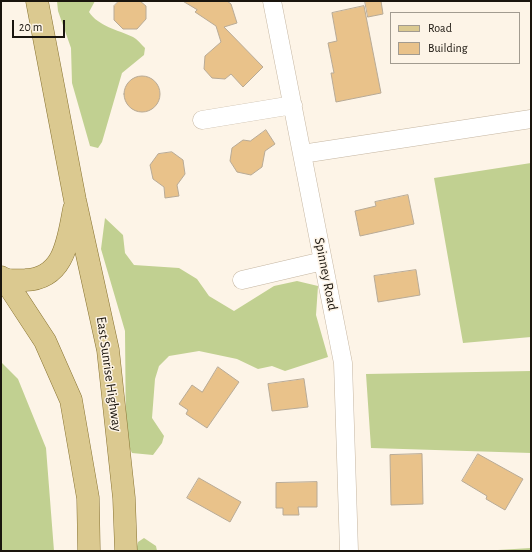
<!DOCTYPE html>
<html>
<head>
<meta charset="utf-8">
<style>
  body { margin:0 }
  #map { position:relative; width:532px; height:552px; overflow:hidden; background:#fdf4e7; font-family:"Alegreya Sans",sans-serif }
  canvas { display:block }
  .frame { position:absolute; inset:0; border:2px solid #1a150e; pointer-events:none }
  .legend { position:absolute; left:390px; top:12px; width:130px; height:52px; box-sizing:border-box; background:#fdf4e7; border:1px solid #a29b90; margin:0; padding:5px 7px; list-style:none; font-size:12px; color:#1a150e }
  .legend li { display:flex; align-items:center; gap:8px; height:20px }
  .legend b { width:20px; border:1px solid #a29b90 }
  .scale { position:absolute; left:12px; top:20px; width:53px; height:18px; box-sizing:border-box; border:2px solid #1a150e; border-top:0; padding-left:5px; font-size:12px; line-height:14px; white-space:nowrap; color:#1a150e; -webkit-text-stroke:3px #fdf4e7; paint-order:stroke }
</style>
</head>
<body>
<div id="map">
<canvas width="532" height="552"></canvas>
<div class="frame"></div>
<ul class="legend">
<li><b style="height:5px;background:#dbc990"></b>Road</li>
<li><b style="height:11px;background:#e9c28a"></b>Building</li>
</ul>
<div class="scale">20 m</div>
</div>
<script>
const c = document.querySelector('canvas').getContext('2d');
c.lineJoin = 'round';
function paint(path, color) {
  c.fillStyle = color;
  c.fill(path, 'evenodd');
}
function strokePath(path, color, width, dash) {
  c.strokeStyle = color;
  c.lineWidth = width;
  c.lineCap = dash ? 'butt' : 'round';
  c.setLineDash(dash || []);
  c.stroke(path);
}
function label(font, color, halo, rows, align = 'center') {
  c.font = font + ' "Alegreya Sans",sans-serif';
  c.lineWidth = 3;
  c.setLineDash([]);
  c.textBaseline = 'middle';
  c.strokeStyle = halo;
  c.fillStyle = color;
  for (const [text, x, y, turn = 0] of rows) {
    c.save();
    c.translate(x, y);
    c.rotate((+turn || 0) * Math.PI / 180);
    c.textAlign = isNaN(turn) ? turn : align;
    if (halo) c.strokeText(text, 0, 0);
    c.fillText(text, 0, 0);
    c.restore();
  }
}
paint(new Path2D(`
  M57 1H95L89 12C98 26 118 30 133 37 137 39 141 44 145 48L144 55 122 73 102 142 98 148 90 146 72 83 71 48 58 11Z
  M531 163V337L463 343 434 178Z
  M105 218 123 235 125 253 134 265 179 268 197 279 209 296 234 311 274 286 297 281 318 286 316 315 328 357 285 371 272 366 258 369 237 359 199 351 169 356 159 366 155 379 152 418 164 436 162 443 153 455 132 453 126 441 125 331 101 249Z
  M1 362 18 379 46 448 54 551H1Z
  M531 371V453L371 448 366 374Z
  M144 538 156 546 157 551H136L138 542Z
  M531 548V551H481Z`), '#c1d091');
const building = new Path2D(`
  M119 1H140L146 6V19L137 29H123L114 20V6Z
  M183 1H227L231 4 237 23 224 27 263 67 243 87 231 74 225 79 212 78 204 69 205 56 221 42 216 26 195 12 197 10Z
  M365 1H381L383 14 368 17Z
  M364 6 381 93 336 102 331 73H334L328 43 337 41 332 13Z
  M124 94a18 18 0 1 1 36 0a18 18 0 1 1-36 0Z
  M266 130 275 144 265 151 262 167 251 175 237 172 230 161 232 148 243 140 250 141Z
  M172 152 183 160 185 174 177 185 179 196 165 198 164 187 153 179 150 165 158 154Z
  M408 195 414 224 360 236 355 211 376 206 375 202Z
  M416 270 420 295 378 302 374 276Z
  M218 367 239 382 207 428 186 414 188 410 179 404 192 385 202 392Z
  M304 379 308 407 272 411 268 384Z
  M422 454 423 504 391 505 390 455Z
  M478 454 523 479 505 510 486 499 487 496 462 481Z
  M199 478 241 502 230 522 187 498Z
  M317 482V507H298L299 515H283V508H276V483Z`);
paint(building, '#e9c28a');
strokePath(building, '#b8aa96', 1);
const minor = new Path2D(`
  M272 1 343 363 349 551
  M202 120 293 105
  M302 154 531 119
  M242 280 323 261`);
const major = new Path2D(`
  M37 1 75 200 108 350 124 498 126 551
  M1 277C8 282 17 280 25 280 65 279 68 239 74 209
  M5 280 45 341 71 400 88 498 89 551`);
strokePath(minor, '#c5b6a2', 19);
strokePath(major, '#887332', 23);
strokePath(minor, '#fff', 18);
strokePath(major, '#dbc990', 22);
label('14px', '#1a150e', '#fdf4e7', [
  ["Spinney Road",326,274,79],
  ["East Sunrise Highway",109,374,82]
]);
</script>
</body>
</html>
